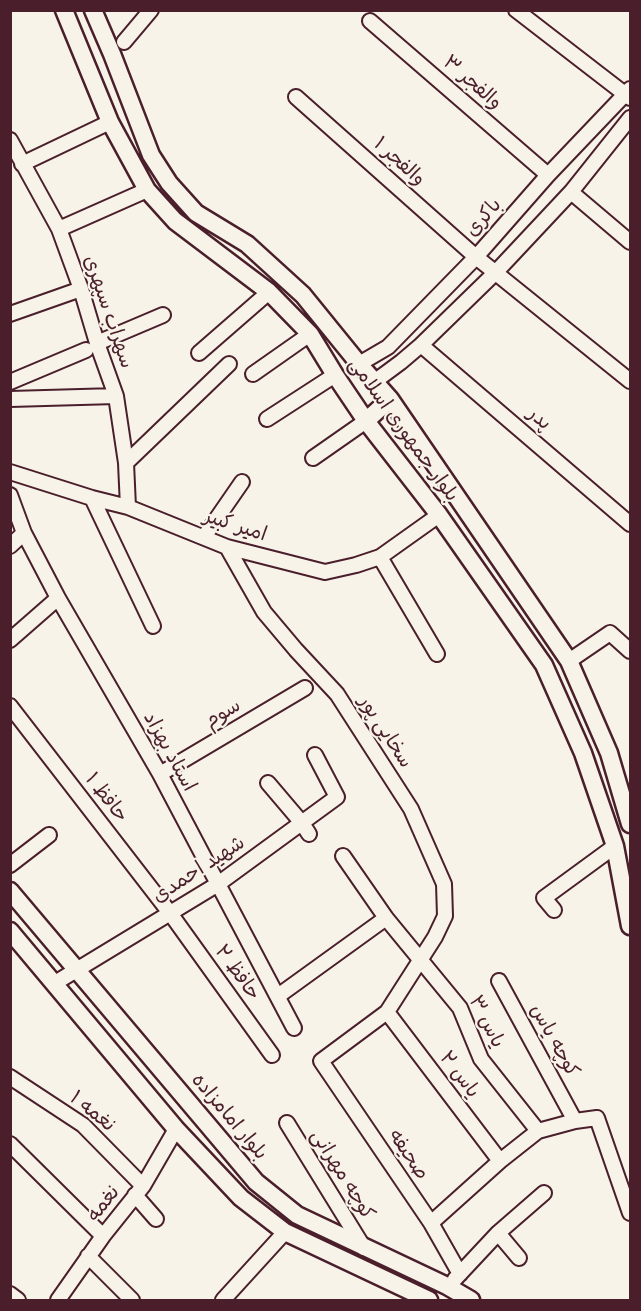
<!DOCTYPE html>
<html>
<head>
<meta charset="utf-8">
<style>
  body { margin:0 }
  #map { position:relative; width:641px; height:1311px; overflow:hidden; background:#f7f3e8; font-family:Sriracha,sans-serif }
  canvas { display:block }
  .frame { position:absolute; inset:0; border:12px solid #4a1f2b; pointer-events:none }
</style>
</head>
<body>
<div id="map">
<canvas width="641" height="1311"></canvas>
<div class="frame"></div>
</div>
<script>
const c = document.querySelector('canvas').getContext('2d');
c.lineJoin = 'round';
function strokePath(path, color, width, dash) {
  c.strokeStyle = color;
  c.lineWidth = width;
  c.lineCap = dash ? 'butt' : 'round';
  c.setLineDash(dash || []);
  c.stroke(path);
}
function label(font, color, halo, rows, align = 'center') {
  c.font = font + ' Sriracha,"Playpen Sans Arabic",sans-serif';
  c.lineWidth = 4.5;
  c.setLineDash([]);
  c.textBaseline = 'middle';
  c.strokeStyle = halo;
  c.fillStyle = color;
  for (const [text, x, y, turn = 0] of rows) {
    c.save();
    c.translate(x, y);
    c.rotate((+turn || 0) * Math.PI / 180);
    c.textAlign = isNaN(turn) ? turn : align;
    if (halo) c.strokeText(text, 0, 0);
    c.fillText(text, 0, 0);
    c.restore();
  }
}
const minor = new Path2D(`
  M516 10 630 98
  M370 21 548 175
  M124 42 151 10
  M296 97 476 257 630 381
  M10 140 59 229 81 289 97 343 116 396 126 463 128 507
  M22 164 110 122
  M571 192 630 242
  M59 229 147 190
  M10 314 81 289
  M97 343 163 315
  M421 345 630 524
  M199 353 269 292
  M359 364 388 347 476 257 548 175 630 89
  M253 374 310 334
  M10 382 86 350
  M374 382 401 362 421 345 496 272 571 192 630 118
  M10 399 116 396
  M267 419 335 375
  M313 458 366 421
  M126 463 229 364
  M10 472 92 498 128 507 227 547 325 572 356 565 380 557 439 515
  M10 495 24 533 58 598 160 774 294 1028
  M92 498 153 626
  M204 537 242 482
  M10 546 24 533
  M227 547 264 612 296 650 337 694 411 809 444 884 445 916 435 937 387 1012 321 1061 431 1223 460 1274
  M380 557 437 654
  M10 640 58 598
  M569 661 610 633 630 651
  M10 706 170 913 272 1055
  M160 774 305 688
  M268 783 302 823 309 834
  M343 856 386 918 460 1008 481 1059 538 1131
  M10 865 49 835
  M554 910 544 898 615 846
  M499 981 575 1121
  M55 983 218 884 337 797 315 755
  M278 996 386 918
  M387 1012 500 1161
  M10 1077 83 1125 143 1186
  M287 1123 364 1248
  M10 1144 103 1236
  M135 1195 156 1219
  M431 1223 500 1161 538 1131 575 1121 597 1118 630 1213
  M498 1233 519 1258
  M88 1256 132 1300
  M455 1279 498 1233 544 1193
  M10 1294 18 1300
  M58 1300 103 1236 143 1186 176 1129
  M223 1300 285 1232`);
const major = new Path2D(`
  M64 10 110 122 147 190 175 221 269 292 310 334 335 375 366 421 439 515 544 665 583 753 615 846 630 926
  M93 10 112 54 151 155 169 183 196 213 247 244 303 295 359 364 390 399 569 661 609 753 630 824
  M366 421 390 399
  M10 891 256 1182 297 1215 447 1286 471 1300
  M10 931 176 1129 241 1198 285 1232 429 1300`);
strokePath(minor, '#4a1f2b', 18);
strokePath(major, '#4a1f2b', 21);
strokePath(minor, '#f7f3e8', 14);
strokePath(major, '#f7f3e8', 16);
label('20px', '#4a1f2b', '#f7f3e8', [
  ["والفجر ۳",472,83,41],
  ["والفجر ۱",399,162,42],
  ["باکری",484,218,-49],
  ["سهراب سپهری",108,312,71],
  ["پدر",539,419,41],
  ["بلوار جمهوری اسلامی",403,430,54],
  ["امیر کبیر",235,526,18],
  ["سوم",223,714,-31],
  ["سخایی پور",385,732,57],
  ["استاد بهزاد",169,752,61],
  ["حافظ ۱",106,798,52],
  ["شهید احمدی",199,870,-33],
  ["حافظ ۲",237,973,54],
  ["یاس ۳",486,1022,63],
  ["کوچه یاس",554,1041,61],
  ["یاس ۲",459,1075,53],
  ["نغمه ۱",92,1112,39],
  ["بلوار امامزاده",229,1117,50],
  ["صحیفه",408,1155,56],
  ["کوچه مهرانی",342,1175,58],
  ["نغمه",104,1204,-52]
]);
</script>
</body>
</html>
